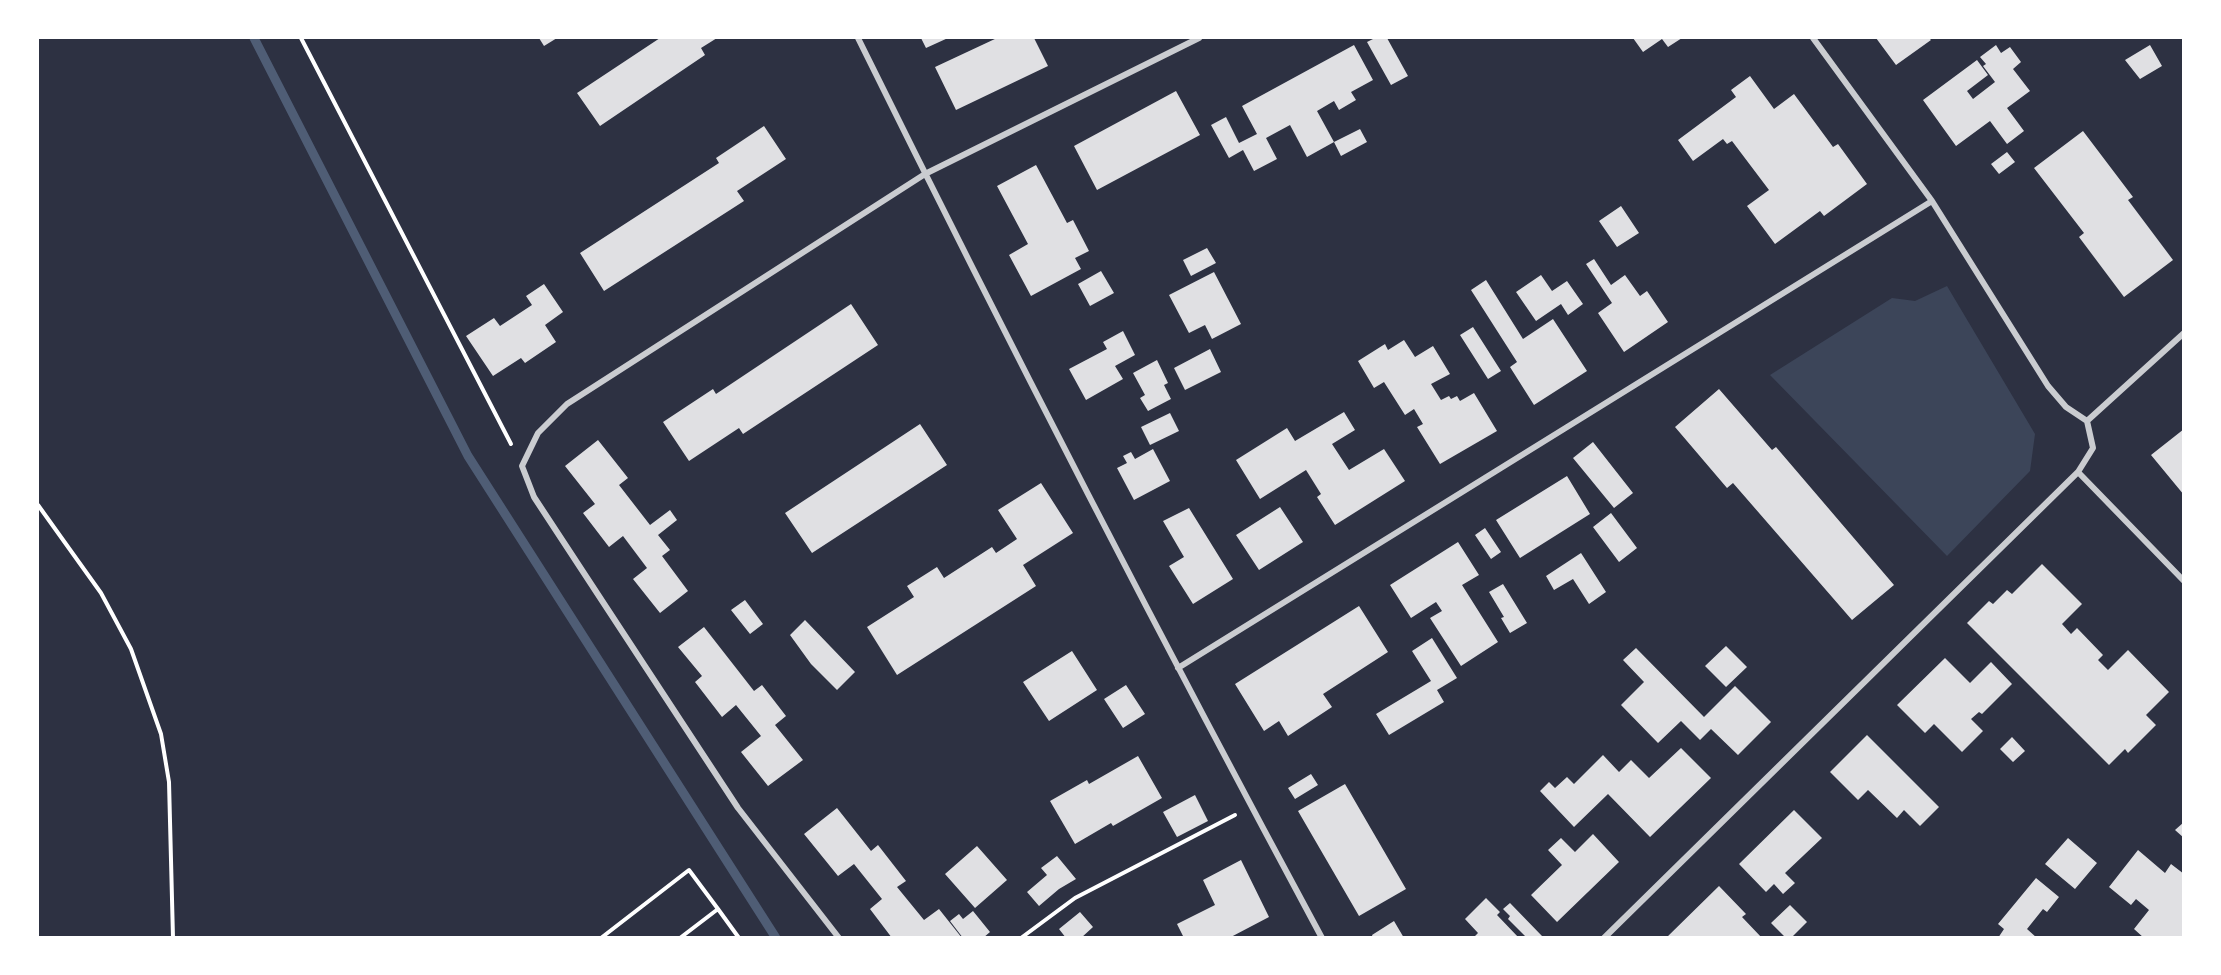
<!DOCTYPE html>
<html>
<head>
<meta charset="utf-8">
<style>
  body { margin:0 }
  #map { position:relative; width:2221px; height:975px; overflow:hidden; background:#2d3142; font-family:"PT Sans",sans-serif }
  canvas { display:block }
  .frame { position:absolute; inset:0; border:39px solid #fff; pointer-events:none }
</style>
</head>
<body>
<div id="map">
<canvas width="2221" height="975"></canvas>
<div class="frame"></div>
</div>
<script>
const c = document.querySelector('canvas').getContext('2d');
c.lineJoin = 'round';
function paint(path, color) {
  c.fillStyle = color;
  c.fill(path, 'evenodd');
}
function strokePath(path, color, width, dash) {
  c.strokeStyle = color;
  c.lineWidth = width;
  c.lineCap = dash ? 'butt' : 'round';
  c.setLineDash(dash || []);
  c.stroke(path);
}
paint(new Path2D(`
  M1947 286 2035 434 2030 471 1947 556 1770 375 1892 298 1915 301Z`), '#3c4559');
strokePath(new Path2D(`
  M254 38 468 456 776 938`), '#4f5d75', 9);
paint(new Path2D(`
  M539 38H557L544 46Z
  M660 38H717L701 48 705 55 600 126 577 93Z
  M921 38H948L926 48Z
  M997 38H1034L1048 66 956 110 935 67Z
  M1375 38H1387L1408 76 1391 85 1367 42Z
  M1633 38H1682L1668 47 1662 39 1643 52Z
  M1876 38H1929L1931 40 1896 65Z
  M1354 45 1373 80 1351 92 1356 100 1339 110 1334 101 1317 111 1334 142 1360 129 1367 142 1341 156 1334 142 1307 157 1290 125 1266 138 1277 159 1254 171 1243 150 1229 158 1211 125 1226 117 1239 143 1257 134 1242 106Z
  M1996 45 2001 53 2010 47 2021 62 2013 69 2030 91 2007 108 2024 131 2007 144 1990 121 1956 146 1923 100 1977 60 1988 75 1967 91 1973 99 1995 82 1983 66 1986 64 1980 57Z
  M2150 45 2162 66 2140 79 2125 60Z
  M1750 76 1774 109 1794 94 1833 147 1838 144 1867 184 1824 216 1820 211 1775 244 1747 206 1769 190 1732 141 1727 144 1723 139 1693 161 1678 140 1736 97 1731 90Z
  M1176 91 1200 135 1097 190 1074 146Z
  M764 126 786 159 737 191 744 201 604 291 580 253 719 163 716 158Z
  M2083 131 2133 197 2128 200 2173 260 2124 297 2079 237 2084 233 2034 168Z
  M2007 152 2015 162 1999 174 1991 164Z
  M1036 165 1067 223 1073 220 1089 251 1075 258 1081 269 1031 296 1009 255 1028 244 997 186Z
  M1621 206 1639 233 1617 247 1599 221Z
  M1207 248 1216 263 1191 276 1183 260Z
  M1594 259 1611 285 1625 275 1640 296 1647 291 1668 322 1624 352 1598 313 1612 303 1586 264Z
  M1101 271 1114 293 1090 306 1078 284Z
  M1214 272 1241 324 1212 339 1205 325 1189 333 1169 295Z
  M1541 275 1552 291 1567 281 1583 304 1568 315 1561 304 1536 321 1516 292Z
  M1486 280 1523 339 1553 319 1587 371 1534 405 1510 367 1517 362 1471 290Z
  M544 284 563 312 545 325 556 342 525 363 521 358 493 376 466 336 494 318 500 326 532 305 526 296Z
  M851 304 878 345 743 434 739 428 689 461 663 422 713 389 716 394Z
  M1473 327 1501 371 1488 379 1460 335Z
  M1123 331 1135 355 1115 366 1123 379 1086 400 1069 369 1107 349 1103 342Z
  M1404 340 1415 357 1433 346 1450 374 1431 384 1441 400 1449 396 1451 399 1457 396 1460 401 1474 393 1497 431 1440 464 1417 427 1423 424 1414 409 1405 415 1384 382 1374 388 1358 361 1385 344 1388 350Z
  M1210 349 1221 372 1185 390 1174 368Z
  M1157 360 1168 383 1164 385 1171 399 1148 411 1140 398 1145 395 1133 373Z
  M1719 389 1772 450 1776 447 1894 585 1852 620 1733 483 1727 488 1675 427Z
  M1344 412 1355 430 1332 444 1349 470 1384 449 1405 481 1335 525 1317 497 1321 494 1306 470 1260 499 1236 460 1287 428 1295 441Z
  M1170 413 1179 431 1150 445 1141 427Z
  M920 424 947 465 812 553 785 513Z
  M2184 429V495L2151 455Z
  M598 440 628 478 619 485 650 525 670 510 677 520 658 535 670 550 662 556 688 591 660 613 633 579 647 568 623 536 609 547 583 513 595 504 565 466Z
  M1593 442 1633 493 1614 508 1573 458Z
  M1153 449 1170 481 1134 500 1117 468 1127 463 1123 456 1131 452 1135 459Z
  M1567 476 1590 514 1520 558 1496 520Z
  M1041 483 1073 533 1023 565 1036 586 897 675 867 627 914 597 907 586 937 567 944 578 992 547 996 553 1017 539 998 510Z
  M1280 507 1303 542 1259 570 1236 535Z
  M1189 508 1233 579 1193 604 1169 566 1184 557 1163 521Z
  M1611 513 1637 548 1619 562 1593 527Z
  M1485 528 1501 552 1491 559 1475 535Z
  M1458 542 1479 575 1462 585 1498 642 1461 666 1430 618 1442 611 1436 602 1411 618 1390 585Z
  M1581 553 1606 592 1589 604 1573 579 1554 590 1546 576Z
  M2042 564 2082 604 2062 624 2071 634 2077 628 2103 655 2098 660 2108 670 2128 650 2169 692 2146 715 2156 725 2128 753 2125 749 2109 765 1967 623 1989 601 1993 604 2007 590 2012 594Z
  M1503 584 1527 623 1510 633 1501 618 1504 617 1489 592Z
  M745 600 763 624 750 634 731 610Z
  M1359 606 1388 652 1323 694 1332 707 1288 736 1279 721 1264 731 1235 684Z
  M805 620 855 672 837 690 811 664 790 635Z
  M704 627 754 691 762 685 786 716 775 725 803 760 768 786 741 752 761 736 736 705 722 717 695 682 702 676 678 647Z
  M1432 638 1457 678 1437 690 1444 702 1389 735 1376 714 1431 681 1412 651Z
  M1726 646 1747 667 1726 687 1705 666Z
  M1636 648 1704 717 1735 686 1771 722 1738 755 1711 729 1700 740 1681 721 1658 743 1621 705 1644 682 1623 660Z
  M1072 651 1097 690 1049 721 1023 682Z
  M1945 658 1970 683 1991 662 2012 684 1982 714 1979 712 1971 719 1983 731 1962 752 1934 724 1925 733 1897 705Z
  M1126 685 1145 714 1123 728 1104 699Z
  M1867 735 1939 807 1920 826 1904 810 1897 818 1868 790 1858 800 1830 772Z
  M2012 737 2025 751 2013 762 2000 749Z
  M1681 748 1711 778 1650 837 1608 794 1574 827 1540 791 1549 782 1555 788 1567 777 1574 784 1603 755 1619 772 1631 760 1649 778Z
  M1138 756 1162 798 1113 826 1111 823 1075 844 1050 801 1087 780 1089 784Z
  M1311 774 1318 785 1295 799 1288 788Z
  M1345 784 1406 889 1359 916 1298 811Z
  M1195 795 1208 821 1177 837 1163 812Z
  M837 808 871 851 878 845 906 881 897 887 924 920 939 909 962 938H892L870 909 882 899 854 864 838 876 804 834Z
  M1794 810 1822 838 1785 873 1795 883 1783 894 1774 884 1766 892 1739 864Z
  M2184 822V838L2175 830Z
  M1593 834 1619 862 1557 922 1531 895 1562 865 1548 850 1561 838 1575 852Z
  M2068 838 2097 863 2075 889 2045 864Z
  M977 846 1007 880 975 908 945 874Z
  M2138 850 2165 873 2171 864 2184 874V938H2144L2134 929 2149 910 2136 899 2131 905 2109 887Z
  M1057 856 1076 879 1059 889 1039 906 1027 892 1047 875 1041 868Z
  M1241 860 1269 917 1229 938H1184L1177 924 1215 905 1203 880Z
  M2036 878 2059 897 2047 912 2043 909 2027 929 2037 938H1998L2004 929 1998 924Z
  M1719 886 1746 914 1742 917 1762 938H1666Z
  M1486 898 1500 912 1497 915 1519 938H1473L1478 933 1465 919Z
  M1510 903 1542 936 1540 938H1527L1508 919 1510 916 1503 909Z
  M1790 905 1807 922 1791 938H1786L1771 923Z
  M973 911 990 932 983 938H963L950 921 959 914 963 919Z
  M1080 912 1093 927 1081 938H1066L1059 929Z
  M1394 921 1404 938H1373L1372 935Z`), '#e0e0e3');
strokePath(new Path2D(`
  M301 38 511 444
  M38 505 101 593 131 649 161 734 169 782 173 938
  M601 938 689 870 718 909
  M680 938 718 909 739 938
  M1021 938 1075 898 1235 815`), '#fff', 4);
strokePath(new Path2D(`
  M858 38C1007 340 1162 641 1322 938
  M1813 38 1932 201 2048 386 2066 407 2087 421
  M2087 421 2093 448 2078 472 2184 581
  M2087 421 2184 333
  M1178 668 1932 201
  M839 938 738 808 534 497 522 466 538 433 567 404 925 174 1199 38
  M1604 938 2078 472`), '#caccd0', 6);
</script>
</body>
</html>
